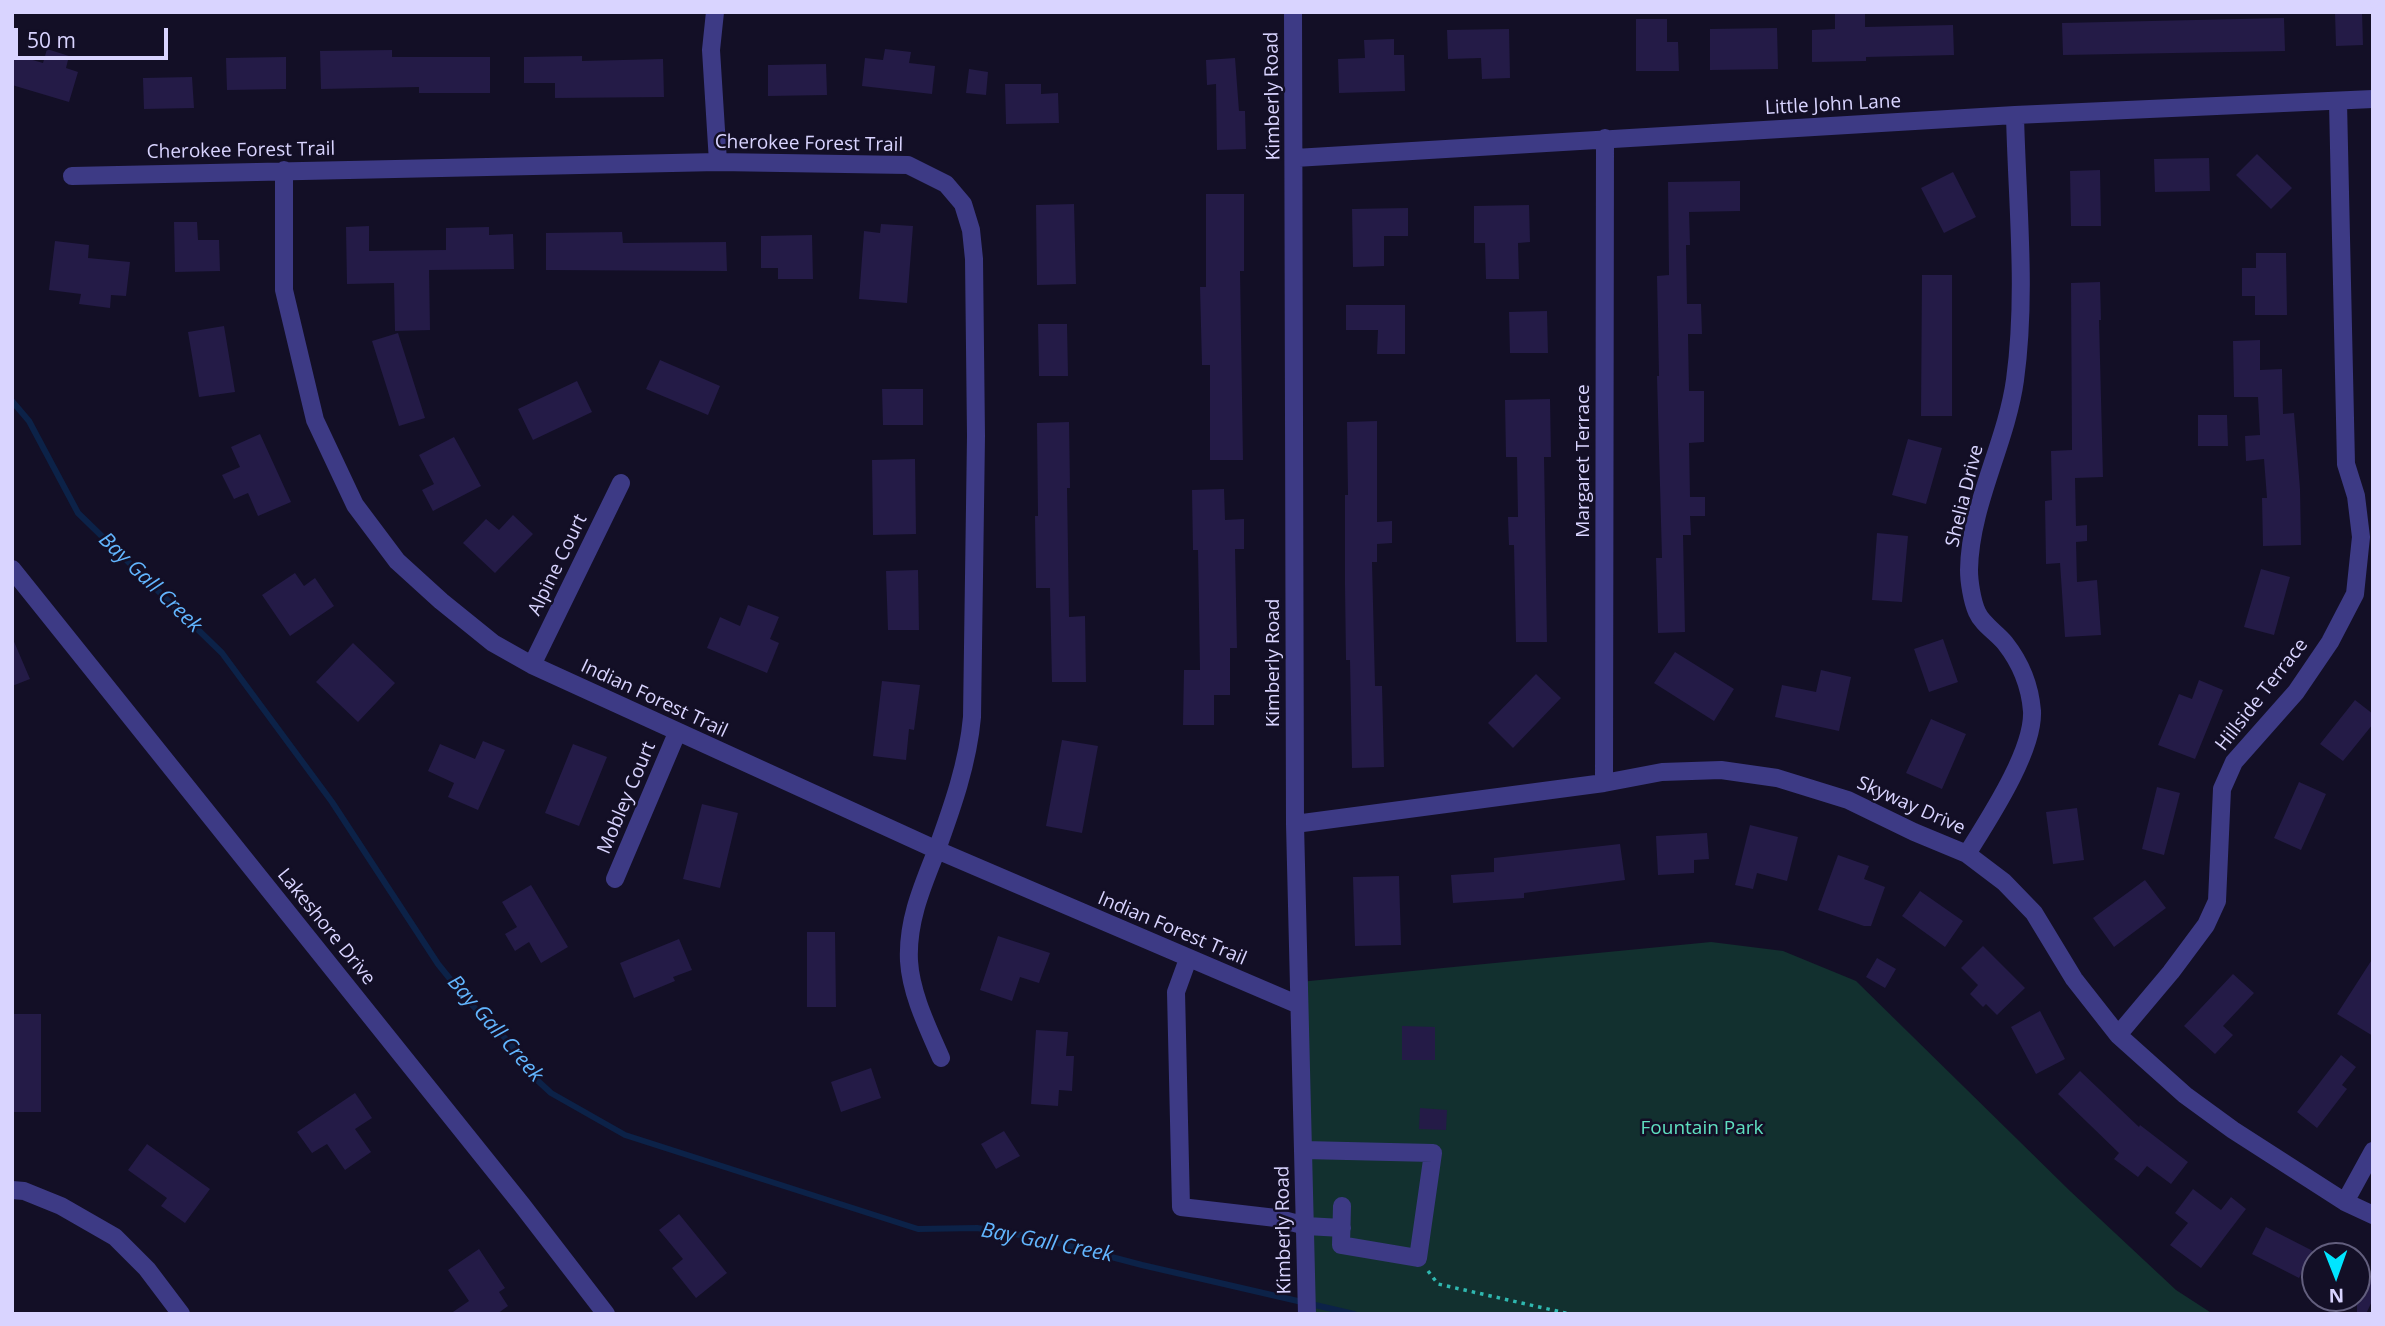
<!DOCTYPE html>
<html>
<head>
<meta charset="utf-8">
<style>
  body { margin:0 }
  #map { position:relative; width:2385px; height:1326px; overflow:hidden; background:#130f26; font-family:"Open Sans",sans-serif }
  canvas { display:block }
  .frame { position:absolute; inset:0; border:14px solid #d9d4ff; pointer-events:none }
  .north { position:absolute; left:2301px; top:1242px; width:70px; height:70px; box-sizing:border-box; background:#130f26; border:2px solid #625e7d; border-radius:50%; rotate:179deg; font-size:19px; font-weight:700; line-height:28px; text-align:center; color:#d9d4ff }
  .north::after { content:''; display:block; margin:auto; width:24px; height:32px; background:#00e5ff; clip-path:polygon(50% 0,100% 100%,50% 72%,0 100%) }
  .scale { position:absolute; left:14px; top:28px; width:154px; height:32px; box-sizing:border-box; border:4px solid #d9d4ff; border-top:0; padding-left:9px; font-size:21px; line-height:24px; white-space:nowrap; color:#d9d4ff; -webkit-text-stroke:5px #130f26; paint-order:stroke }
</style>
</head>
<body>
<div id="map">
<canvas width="2385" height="1326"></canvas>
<div class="frame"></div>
<div class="north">N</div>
<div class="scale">50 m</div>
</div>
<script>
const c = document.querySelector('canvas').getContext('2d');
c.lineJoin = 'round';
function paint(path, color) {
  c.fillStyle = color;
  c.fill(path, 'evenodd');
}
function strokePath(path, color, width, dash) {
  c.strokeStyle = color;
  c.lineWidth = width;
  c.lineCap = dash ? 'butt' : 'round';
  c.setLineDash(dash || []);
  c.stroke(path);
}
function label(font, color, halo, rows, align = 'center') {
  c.font = font + ' "Open Sans",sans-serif';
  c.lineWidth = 5;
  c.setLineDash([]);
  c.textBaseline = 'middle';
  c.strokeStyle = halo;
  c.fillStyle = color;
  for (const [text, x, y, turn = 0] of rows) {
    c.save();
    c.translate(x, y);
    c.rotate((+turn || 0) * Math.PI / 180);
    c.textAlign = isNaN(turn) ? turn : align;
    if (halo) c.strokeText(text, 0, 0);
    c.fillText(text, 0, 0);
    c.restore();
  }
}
paint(new Path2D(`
  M1711 942 1783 951 1856 981 2070 1191 2176 1290 2213 1314H1307L1299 982Z`), '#12302f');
strokePath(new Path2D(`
  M12 401 29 421 78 513 222 653 332 802 438 964 467 1000 511 1044 523 1067 551 1093 625 1135 918 1229 977 1228 1039 1238 1142 1265 1354 1314`), '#0c2248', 6);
paint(new Path2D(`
  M2335 12H2362L2363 45 2336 46Z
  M1835 14H1865V27L1953 25 1954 55 1866 57V61L1812 62V30L1835 29Z
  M2284 18 2285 51 2063 55 2062 23Z
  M1636 19H1667V42H1678L1679 71H1636Z
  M1777 28 1778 69 1710 70V29Z
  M1509 29 1510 78 1482 79 1481 58 1448 59 1447 30Z
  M1394 39V55H1404L1405 91 1339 93 1338 59 1365 58 1364 40Z
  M47 49 69 56 66 68 78 72 69 102 12 85V54L43 63Z
  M885 49 911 52 909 63 935 66 932 94 862 86 865 58 883 60Z
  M392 50V57H490V93H419V87L321 89 320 51Z
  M582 56V61L663 59 664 97 555 98V83H524V57Z
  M286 57V89L227 90 226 58Z
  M1235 58 1239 111H1245L1246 149 1217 150 1216 84 1207 85 1206 60Z
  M826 64 827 95 768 96V65Z
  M969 69 988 72 986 95 966 93Z
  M192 77 194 108 144 109 143 78Z
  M1005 84H1041V94L1058 93 1059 123 1006 124Z
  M2257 154 2292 188 2271 209 2236 175Z
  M2209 158 2210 191 2155 192 2154 159Z
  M2100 170 2101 226H2071L2070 171Z
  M1953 172 1976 217 1944 233 1921 188Z
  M1740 181V211L1689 212 1690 245H1686L1687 304H1701L1702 334H1688L1689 391H1704V442L1689 443 1690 497H1705V516H1690L1691 535H1683L1685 632 1658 633 1656 558H1662L1657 376H1659L1657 276 1669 275 1668 182Z
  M1206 194H1244V271H1240L1243 460H1210V365H1202L1200 287H1206Z
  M1074 204 1076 284 1037 285 1036 205Z
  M1529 205 1530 242 1518 243 1519 279H1486L1485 243H1474V206Z
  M1408 208V236H1384V266L1353 267 1352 209Z
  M174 222H197L198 240H219L220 271 175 272Z
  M881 224 913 226 907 303 859 299 864 231 880 233Z
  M369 226V251L446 250V228L489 227V235L513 234 514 269 429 270 430 330 395 331 394 283 347 284 346 227Z
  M622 232 623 243 726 242 727 271 546 270V233Z
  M812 235 813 279H778V268H761V236Z
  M55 241 89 245 88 258 130 262 126 296 111 295 110 308 79 304 81 294 49 290Z
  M2256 253H2286L2287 315H2255V296H2242V268H2256Z
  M1922 275H1952V416H1921Z
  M2100 282 2101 320H2099L2103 477 2075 478 2076 526 2087 525V541L2076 542 2077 582 2097 580 2101 635 2065 637 2060 563 2046 564 2045 501 2052 500 2051 451 2072 450 2071 283Z
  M1346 305H1405V354H1377L1378 330H1346Z
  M1547 311 1548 353H1510L1509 312Z
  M1038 324H1067L1068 376H1039Z
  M224 326 235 392 199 397 188 332Z
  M398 333 425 418 399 426 372 341Z
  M2260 340V370L2282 369 2283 414 2294 413 2300 489 2301 545 2263 546 2262 498H2267L2264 459 2246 461 2245 436 2260 435 2258 397H2234L2233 341Z
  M660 360 720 386 708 415 646 389Z
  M577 381 592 412 533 440 518 409Z
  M882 389H923V425H883Z
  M1550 399 1551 457H1544L1547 642H1516L1514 545H1509L1508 517H1518L1517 457H1506L1505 400Z
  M2198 415H2227L2228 446H2198Z
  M1377 421V522L1392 521V543L1377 544V562H1372L1375 686H1382L1384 767 1352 768 1350 660H1346L1345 585V495H1348L1347 422Z
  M1069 422 1070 488H1067L1069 617 1085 616 1086 682H1052L1050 588H1036L1035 516H1038L1037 423Z
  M260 434 291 502 258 516 248 493 234 499 222 475 240 467 231 447Z
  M454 437 481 486 433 511 422 490 434 484 419 455Z
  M1908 439 1942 448 1926 504 1892 495Z
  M915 459 916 534 873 535 872 460Z
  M1224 489 1225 520 1244 519V549H1235L1237 648H1230V695H1214V725H1183L1184 670H1200L1198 550H1193L1192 490Z
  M513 515 533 534 495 573 463 543 486 519 499 530Z
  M1877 533 1908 536 1902 602 1872 600Z
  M2261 569 2290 577 2274 635 2244 627Z
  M918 570 919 630H888L886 571Z
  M295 573 304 586 315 578 334 606 290 636 262 595Z
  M748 605 779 617 770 639 779 643 767 673 707 648 720 617 740 626Z
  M12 637 30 679 12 686Z
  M1943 639 1958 682 1929 692 1914 649Z
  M353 643 395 683 358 722 316 682Z
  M1675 652 1734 689 1714 721 1654 683Z
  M1821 670 1851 677 1839 731 1775 717 1782 685 1816 692Z
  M1536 674 1561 698 1513 748 1488 723Z
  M2199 680 2223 690 2195 759 2158 745 2179 694 2192 699Z
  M882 681 920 685 914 730 909 729 906 760 873 756Z
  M2355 700 2373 714V724L2343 761 2320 744Z
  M1931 719 1966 734 1942 789 1906 773Z
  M1062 740 1098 746 1082 833 1046 826Z
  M483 741 505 750 478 810 448 797 454 783 428 771 440 744 475 759Z
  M573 744 607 757 579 826 545 813Z
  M2299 782 2326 794 2301 850 2274 838Z
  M2157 787 2180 793 2164 855 2142 849Z
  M702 804 738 813 720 888 683 879Z
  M2077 808 2084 860 2053 864 2046 812Z
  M1750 825 1798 837 1787 881 1757 873 1753 889 1735 885Z
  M1707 833 1709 859 1694 860V873L1658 875 1656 836Z
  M1620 844 1625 880 1524 893V898L1453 903 1451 875 1494 872V858Z
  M1838 855 1869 866 1864 879 1885 887 1871 926H1864L1818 910Z
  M1399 876 1401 945 1355 946 1353 877Z
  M2145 880 2166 908 2114 947 2093 918Z
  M531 885 568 947 541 963 529 942 515 951 505 934 517 927 502 902Z
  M1920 891 1963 921 1945 947 1902 916Z
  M807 932H835L836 1007H807Z
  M998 936 1050 953 1039 983 1020 977 1012 1001 980 990Z
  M679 939 692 970 673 977 675 981 634 998 620 963Z
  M1983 946 2025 988 1997 1015 1986 1004 1983 1007 1970 994 1978 985 1961 968Z
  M1877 958 1896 969 1885 988 1866 977Z
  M2373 958V1036L2337 1014Z
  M2233 974 2254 993 2223 1026 2233 1035 2215 1054 2184 1026Z
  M2040 1011 2065 1059 2036 1074 2011 1027Z
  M12 1014H41V1112H12Z
  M1402 1026 1435 1027V1060H1402Z
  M1036 1030 1068 1032 1066 1056H1074L1072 1091 1059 1090 1058 1106 1031 1104Z
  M2341 1055 2356 1067 2342 1085 2347 1089 2317 1128 2297 1112Z
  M871 1068 881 1098 841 1112 831 1082Z
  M2080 1071 2139 1127 2140 1125 2188 1162 2171 1184 2147 1166 2138 1177 2114 1159 2119 1153 2058 1094Z
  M355 1093 372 1118 355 1129 371 1152 345 1170 327 1144 312 1153 297 1132Z
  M1420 1108 1447 1110 1446 1130 1419 1129Z
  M1004 1131 1020 1156 996 1169 981 1144Z
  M147 1144 210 1189 185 1223 161 1206 167 1198 128 1170Z
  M2193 1189 2221 1210 2231 1197 2246 1209 2201 1268 2170 1245 2188 1223 2175 1213Z
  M679 1214 727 1273 696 1298 672 1268 683 1259 659 1230Z
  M2266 1227 2313 1251 2299 1278 2252 1254Z
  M479 1249 505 1288 499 1292 508 1306 497 1314H450L469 1301 448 1270Z
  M2357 1271 2373 1278V1299L2366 1314H2357Z`), '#241b47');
strokePath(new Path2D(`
  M1428 1271 1438 1284 1570 1314`), '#2fb8b0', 3.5, [3.5, 5]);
strokePath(new Path2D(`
  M715 12 711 50 718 162
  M1293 12 1295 824 1307 1314
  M1295 158 2015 115 2373 99
  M284 170V290L315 420 355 505 397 561 441 601 493 643 532 665 937 850 1299 1005
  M72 176 718 162 908 165 946 184 963 204 971 230 974 259 976 436 972 717C968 763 952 808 936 852 922 887 907 922 909 961 911 994 928 1028 941 1058
  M12 569 522 1205 606 1314
  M532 665 621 483
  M1604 783 1605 138
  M1295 824 1604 783 1662 772 1721 770 1777 778 1848 800 1914 832 1967 854 2004 882 2034 913 2074 979 2118 1035 2185 1095 2233 1130 2345 1202 2373 1215
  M1967 854C1988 820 2034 751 2032 711 2030 686 2020 662 2005 643 1997 633 1982 624 1977 612 1972 601 1969 581 1969 570 1970 505 2006 444 2015 380 2027 293 2017 203 2015 115
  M615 879 677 733
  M1188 959 1176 992 1181 1207 1276 1218 1306 1226 1342 1228
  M2118 1035 2171 972 2206 925 2217 901 2222 789 2234 762 2296 692 2330 642 2355 594 2361 537 2356 496 2346 464 2338 102
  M1304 1150 1433 1153 1418 1258 1341 1245 1342 1206
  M12 1190 24 1191 61 1206 115 1237 147 1269 181 1314
  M2345 1202 2373 1151`), '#3d3a85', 18);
label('19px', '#d9d4ff', '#130f26', [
  ["Kimberly Road",1273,96,-91],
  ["Little John Lane",1833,105,-3],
  ["Cherokee Forest Trail",809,144,1],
  ["Cherokee Forest Trail",241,151,-1],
  ["Margaret Terrace",1584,461,-90],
  ["Shelia Drive",1965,496,-76],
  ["Alpine Court",558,565,-64],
  ["Kimberly Road",1274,663,-90],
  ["Hillside Terrace",2262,695,-52],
  ["Indian Forest Trail",654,699,25],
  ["Mobley Court",627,798,-67],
  ["Skyway Drive",1911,806,24],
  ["Lakeshore Drive",326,927,51],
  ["Indian Forest Trail",1172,929,23],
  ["Kimberly Road",1284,1230,-91]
]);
label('19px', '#5fe0c0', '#130f26', [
  ["Fountain Park",1702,1129]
]);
label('italic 21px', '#62b6ff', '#130f26', [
  ["Bay Gall Creek",150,583,44],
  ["Bay Gall Creek",495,1029,49],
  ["Bay Gall Creek",1047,1243,11]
]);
</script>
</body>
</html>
